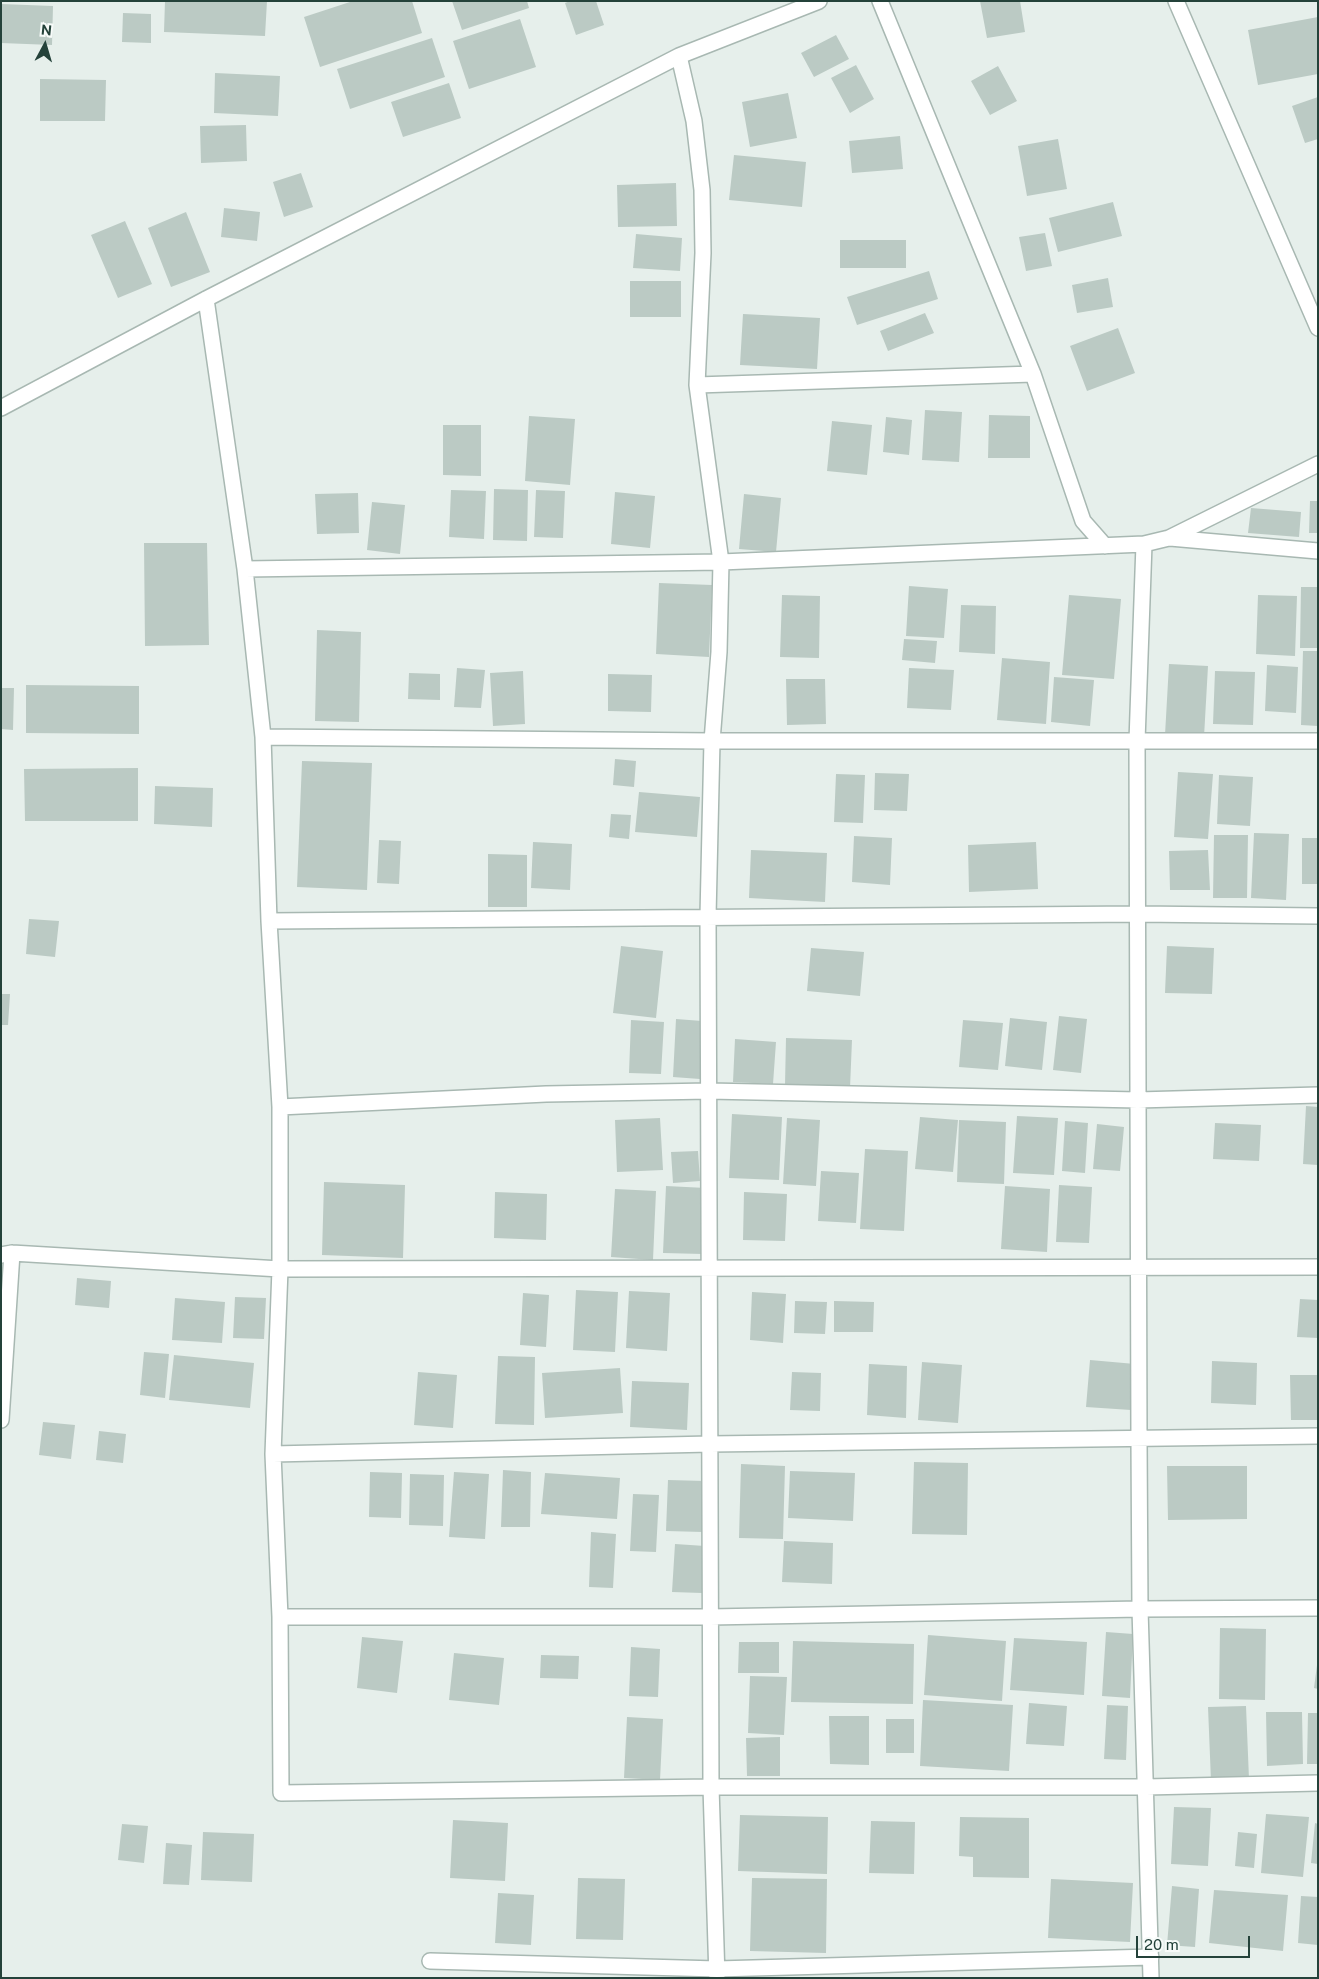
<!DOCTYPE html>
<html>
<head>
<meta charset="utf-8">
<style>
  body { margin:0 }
  #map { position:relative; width:1319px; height:1979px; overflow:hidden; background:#e6efeb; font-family:"Public Sans",sans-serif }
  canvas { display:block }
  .frame { position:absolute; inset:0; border:2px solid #24423a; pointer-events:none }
  .north { position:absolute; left:20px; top:20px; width:50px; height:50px; -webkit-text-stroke:4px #f7fbf9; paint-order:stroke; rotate:6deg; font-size:14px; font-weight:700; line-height:20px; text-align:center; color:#24423a }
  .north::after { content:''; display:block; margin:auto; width:18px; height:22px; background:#24423a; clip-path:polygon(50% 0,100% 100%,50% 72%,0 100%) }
  .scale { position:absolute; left:1136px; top:1936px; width:114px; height:22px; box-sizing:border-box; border:2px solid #24423a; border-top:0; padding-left:6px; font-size:15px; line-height:18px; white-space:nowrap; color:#24423a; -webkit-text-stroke:4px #f7fbf9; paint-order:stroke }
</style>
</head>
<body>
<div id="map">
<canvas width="1319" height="1979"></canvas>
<div class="frame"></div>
<div class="north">N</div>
<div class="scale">20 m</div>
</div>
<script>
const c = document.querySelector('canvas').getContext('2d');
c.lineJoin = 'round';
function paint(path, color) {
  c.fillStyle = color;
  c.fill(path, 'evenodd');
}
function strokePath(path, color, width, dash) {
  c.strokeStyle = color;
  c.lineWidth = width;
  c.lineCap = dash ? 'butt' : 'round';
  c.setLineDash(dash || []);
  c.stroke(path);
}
paint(new Path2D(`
  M165 1H267L265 36 164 32Z
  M353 1H412L422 33 320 67 304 17Z
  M452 1H527L529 8 462 30Z
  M570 1H596L604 25 576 35 565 3Z
  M980 1H1020L1025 32 987 38Z
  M1 4 53 6 52 45 1 43Z
  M123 13 151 14V43L122 42Z
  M1318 17V74L1258 85 1248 30Z
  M520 19 536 67 469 89 453 41Z
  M836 35 849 59 814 77 801 53Z
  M432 38 445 77 350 109 337 69Z
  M856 65 874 99 850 113 831 78Z
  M998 66 1017 101 990 115 971 81Z
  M215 73 280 76 278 116 214 113Z
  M40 79 106 80 105 121H40Z
  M449 83 461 118 403 137 391 102Z
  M788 93 797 138 750 147 742 102Z
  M1318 97V139L1305 143 1292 106Z
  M246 125 247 161 201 163 200 126Z
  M900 136 903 169 852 173 849 141Z
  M1058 139 1067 189 1027 196 1018 146Z
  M734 155 806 162 802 207 729 200Z
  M301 173 313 207 284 217 273 182Z
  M676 183 677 226 618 227 617 185Z
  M1113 202 1122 236 1058 252 1049 218Z
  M224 208 260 212 257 241 221 237Z
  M186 212 210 272 171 287 148 228Z
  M125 221 152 284 118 298 91 235Z
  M1045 233 1052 266 1026 271 1019 237Z
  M636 234 682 238 680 271 633 268Z
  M840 240H906V268H840Z
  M929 271 938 299 857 325 847 297Z
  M1108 278 1113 307 1077 313 1072 285Z
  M630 281H681V317H630Z
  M925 313 934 333 888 351 880 331Z
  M743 314 820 318 817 369 740 365Z
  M1118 328 1135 373 1087 391 1070 346Z
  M925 410 962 412 959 462 922 460Z
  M989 415 1030 416V458H988Z
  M529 416 575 419 570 485 525 481Z
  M886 417 912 420 909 455 883 452Z
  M832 421 872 425 867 475 827 471Z
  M443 425H481V476L443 475Z
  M494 489 528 490 527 541 493 540Z
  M451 490 486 491 484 539 449 537Z
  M536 490 565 491 563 538 534 537Z
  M615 492 655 496 650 548 611 544Z
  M358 493 359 533 317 534 315 494Z
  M744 494 781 498 776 552 739 549Z
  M1310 501H1318V533H1309Z
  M372 502 405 505 400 554 367 550Z
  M1251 508 1301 512 1299 537 1248 533Z
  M144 543H207L209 645 145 646Z
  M659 583 712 585 709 657 656 654Z
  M909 586 948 589 944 638 906 636Z
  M1301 587H1318V648H1300Z
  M782 595 820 596 819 658 780 657Z
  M1069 595 1121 599 1114 679 1062 675Z
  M1258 595 1297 596 1295 656 1256 654Z
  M961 605 996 606 995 654 959 652Z
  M317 630 361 632 359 722 315 721Z
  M904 639 937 641 935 663 902 660Z
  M1303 651H1318V726L1301 725Z
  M1002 658 1050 662 1046 724 997 720Z
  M1169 664 1208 666 1204 737 1165 735Z
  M1267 665 1298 667 1296 713 1265 711Z
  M457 668 485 670 481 708 454 707Z
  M909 668 954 670 951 710 907 708Z
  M523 671 525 724 493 726 490 673Z
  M1215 671 1255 672 1253 725 1213 724Z
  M409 673 440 674V700L408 699Z
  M608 674 652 675 651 712 608 711Z
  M1054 677 1094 680 1090 726 1051 722Z
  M786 679H825L826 724 787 725Z
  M26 685 139 686V734L26 733Z
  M1 688H14L13 730 1 729Z
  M615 759 636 761 634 787 613 785Z
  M302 761 372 763 367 890 297 887Z
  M138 768V821H25L24 769Z
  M1178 772 1213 774 1208 839 1174 837Z
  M875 773 909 774 907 811 874 810Z
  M836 774 865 775 863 823 834 822Z
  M1219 775 1253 777 1250 826 1217 824Z
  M155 786 213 788 212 827 154 824Z
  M639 792 700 797 697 837 635 832Z
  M611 814 631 815 629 839 609 837Z
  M1254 833 1289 834 1286 900 1251 898Z
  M1214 835H1248L1247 898H1213Z
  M854 836 892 838 890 885 852 882Z
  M1302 838H1318V884H1302Z
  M379 840 401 841 399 884 377 883Z
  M533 842 572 844 570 890 531 888Z
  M1036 842 1038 889 969 892 968 845Z
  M751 850 827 853 825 902 749 898Z
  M1208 850 1210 890H1170L1169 851Z
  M488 854 527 855V907H488Z
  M29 919 59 921 55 957 26 954Z
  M621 946 663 951 656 1018 613 1013Z
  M1167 946 1214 948 1212 994 1165 993Z
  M811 948 864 952 860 996 807 991Z
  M1 994H10L8 1025H1Z
  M1059 1016 1087 1019 1081 1073 1053 1070Z
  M1010 1018 1047 1022 1042 1070 1005 1066Z
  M676 1019 702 1021 700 1079 673 1077Z
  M631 1020 664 1022 661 1074 629 1073Z
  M963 1020 1003 1023 998 1070 959 1067Z
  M786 1038 852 1040 850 1088 785 1085Z
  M735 1039 776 1042 773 1084 733 1082Z
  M1306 1106 1318 1107V1165L1303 1164Z
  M732 1114 782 1117 779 1180 729 1178Z
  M1017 1116 1058 1118 1054 1175 1013 1173Z
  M920 1117 958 1120 953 1172 915 1169Z
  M660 1118 663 1170 617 1172 615 1120Z
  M787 1118 820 1120 816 1186 783 1184Z
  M959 1120 1006 1122 1004 1184 957 1182Z
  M1065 1121 1088 1123 1085 1173 1062 1171Z
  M1215 1123 1261 1125 1259 1161 1213 1159Z
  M1097 1124 1124 1127 1120 1171 1093 1169Z
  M865 1149 908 1151 904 1231 860 1229Z
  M698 1151 700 1181 673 1183 671 1152Z
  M821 1171 859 1173 856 1223 818 1221Z
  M324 1182 405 1185 403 1258 322 1255Z
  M1059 1185 1092 1187 1089 1243 1056 1242Z
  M666 1186 706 1188 703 1254 663 1253Z
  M1005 1186 1050 1189 1047 1252 1001 1249Z
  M615 1189 656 1191 653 1260 611 1257Z
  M495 1192 547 1194 546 1240 494 1238Z
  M744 1192 787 1194 785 1241 743 1240Z
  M77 1278 111 1281 109 1308 75 1305Z
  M576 1290 618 1292 615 1352 573 1350Z
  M629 1291 670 1293 667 1351 626 1348Z
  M752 1292 786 1294 783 1343 750 1340Z
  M523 1293 549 1295 546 1347 520 1345Z
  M235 1297 266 1298 264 1339 233 1338Z
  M175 1298 225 1302 222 1343 172 1340Z
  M1300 1299 1318 1300V1338L1297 1337Z
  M795 1301 827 1302 825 1334 794 1333Z
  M834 1301 874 1302 873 1332H834Z
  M144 1352 169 1354 165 1398 140 1395Z
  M174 1355 254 1363 250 1408 169 1400Z
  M498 1356 535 1357 534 1425 495 1424Z
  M1090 1360 1135 1364 1131 1410 1086 1407Z
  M1212 1361 1257 1363 1256 1405 1211 1403Z
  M922 1362 962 1365 958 1423 918 1420Z
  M869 1364 907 1366 906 1418 867 1415Z
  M620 1368 623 1413 545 1418 542 1373Z
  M418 1372 457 1375 453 1428 414 1425Z
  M792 1372 821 1373 820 1411 790 1410Z
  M1290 1375H1318V1420H1291Z
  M632 1381 689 1383 687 1430 630 1427Z
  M43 1422 75 1425 71 1459 39 1455Z
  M99 1431 126 1434 123 1463 96 1460Z
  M914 1462 968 1463 967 1535 912 1534Z
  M741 1464 785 1466 783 1539 739 1538Z
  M1167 1466H1247V1519L1168 1520Z
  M503 1470 531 1472 530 1527H501Z
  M790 1471 855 1473 853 1521 788 1518Z
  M370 1472 402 1473 401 1518 369 1517Z
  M454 1472 489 1474 485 1539 449 1537Z
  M545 1473 620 1478 617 1519 541 1514Z
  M410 1474 444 1475 443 1526 409 1525Z
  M668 1480 705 1481 703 1532 666 1531Z
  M633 1494 659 1495 656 1552 630 1551Z
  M591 1532 616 1534 613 1588 589 1587Z
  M784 1541 833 1543 832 1584 782 1582Z
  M675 1544 705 1546 702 1593 672 1592Z
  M1220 1628 1266 1629 1265 1700 1219 1699Z
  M1106 1632 1133 1634 1130 1698 1102 1696Z
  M928 1635 1006 1641 1002 1701 924 1695Z
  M362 1637 403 1641 397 1693 357 1688Z
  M1014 1638 1087 1642 1084 1695 1010 1690Z
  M793 1641 914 1644 913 1704 791 1702Z
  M739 1642H779V1673H738Z
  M631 1647 660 1649 658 1697 629 1696Z
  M454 1653 504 1658 499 1705 449 1700Z
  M541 1655 579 1656 578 1679 540 1678Z
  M1317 1665H1318V1689L1314 1688Z
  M750 1676 787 1677 784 1735 748 1733Z
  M923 1700 1013 1705 1009 1771 920 1766Z
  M1029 1703 1067 1706 1064 1746 1026 1744Z
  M1107 1705 1128 1706 1126 1760 1104 1759Z
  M1246 1706 1249 1779 1211 1781 1208 1707Z
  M1266 1712H1302L1303 1764 1267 1766Z
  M1308 1713H1318V1764H1307Z
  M829 1716H869V1765L830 1764Z
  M627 1717 663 1719 660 1780 624 1778Z
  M886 1719H914V1753H886Z
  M780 1737V1776H747L746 1738Z
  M1174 1807 1211 1808 1208 1866 1171 1864Z
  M1266 1814 1309 1817 1303 1877 1261 1873Z
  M740 1815 828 1817 827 1874 738 1871Z
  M960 1817 1029 1818V1878L973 1877V1857L959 1856Z
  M453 1820 508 1823 505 1881 450 1878Z
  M871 1821 915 1822 914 1874 869 1873Z
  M1315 1823 1318 1824V1864L1311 1863Z
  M122 1824 148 1826 144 1863 118 1860Z
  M203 1832 254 1834 252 1882 201 1880Z
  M1238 1832 1257 1834 1254 1868 1235 1866Z
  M166 1843 192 1845 189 1885 163 1884Z
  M578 1878 625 1879 623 1940 576 1939Z
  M752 1878 827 1879 826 1953 750 1951Z
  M1051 1879 1133 1883 1130 1942 1048 1938Z
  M1172 1886 1199 1889 1195 1947 1167 1945Z
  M1214 1890 1288 1895 1283 1951 1209 1943Z
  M498 1893 534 1895 531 1945 495 1943Z
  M1301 1896 1318 1897V1945L1298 1943Z`), '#bbcac4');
const street = new Path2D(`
  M880 1 1033 374 1083 521 1105 546
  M1176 1 1318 328
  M679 56 694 121 702 190 703 253 697 385 721 562 719 652 712 741 708 916 711 1787 717 1978
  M206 299 245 569 263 737 269 921 280 1107V1269L273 1454 280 1617 281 1793 711 1787H1146L1318 1783
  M697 385 1033 374
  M1 408 206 299 679 56 819 1
  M1170 538 1318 551
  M1144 544 1137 741 1139 1440 1140 1609 1151 1978
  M245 569 721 562 1144 544 1169 538 1318 464
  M263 737 712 741H1318
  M269 921 1138 914 1318 916
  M280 1107 546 1094 709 1091 1138 1100 1318 1095
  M1 1255 12 1253 280 1269 1318 1267
  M1 1420 12 1253
  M273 1454 710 1444 1318 1436
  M280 1617H710L1140 1609 1318 1608
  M430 1961 717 1969 1151 1957`);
strokePath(street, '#a8b8b2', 18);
strokePath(street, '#fff', 15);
</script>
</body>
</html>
